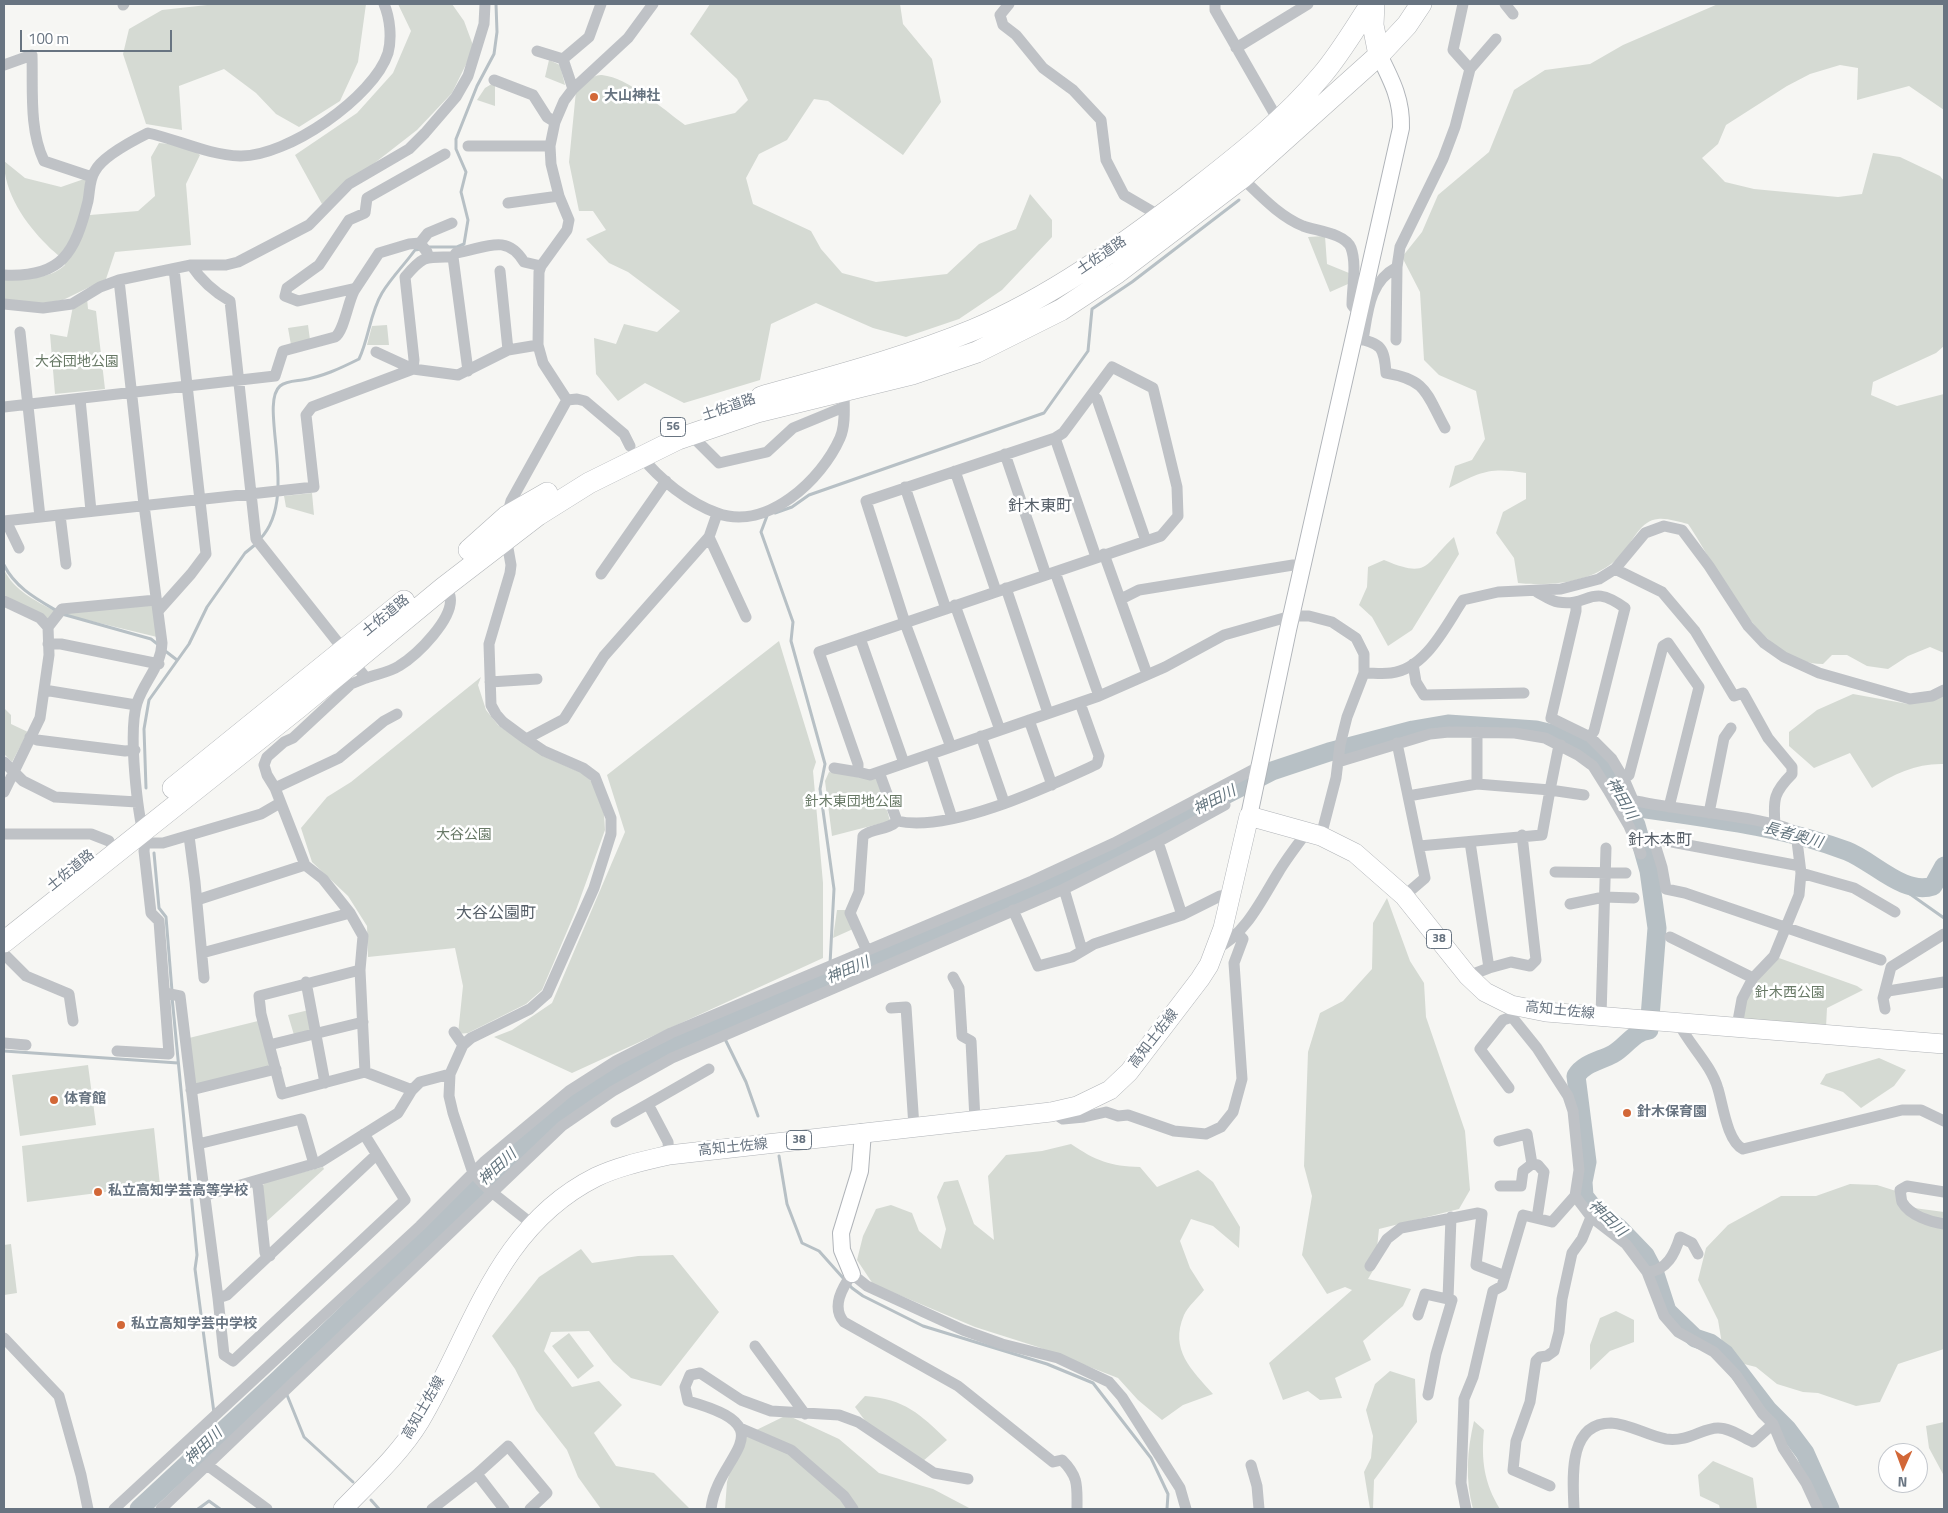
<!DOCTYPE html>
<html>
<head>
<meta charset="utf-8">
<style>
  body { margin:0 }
  #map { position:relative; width:1948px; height:1513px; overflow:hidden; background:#f6f6f3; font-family:"Titillium Web",sans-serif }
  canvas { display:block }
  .frame { position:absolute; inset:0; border:5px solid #687481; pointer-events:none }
  .north { position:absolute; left:1878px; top:1443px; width:50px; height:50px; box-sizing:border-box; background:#fff; border:1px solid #c3c7cd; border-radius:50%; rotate:182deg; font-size:14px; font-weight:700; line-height:20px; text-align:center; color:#687481 }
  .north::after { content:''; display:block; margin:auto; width:18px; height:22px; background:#d26737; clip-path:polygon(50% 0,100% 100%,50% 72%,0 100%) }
  .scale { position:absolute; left:20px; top:30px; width:152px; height:22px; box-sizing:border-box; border:2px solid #687481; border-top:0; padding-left:6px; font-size:15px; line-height:18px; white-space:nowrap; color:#687481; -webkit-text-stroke:4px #fff; paint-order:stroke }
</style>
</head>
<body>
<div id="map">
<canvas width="1948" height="1513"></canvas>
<div class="frame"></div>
<div class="north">N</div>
<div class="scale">100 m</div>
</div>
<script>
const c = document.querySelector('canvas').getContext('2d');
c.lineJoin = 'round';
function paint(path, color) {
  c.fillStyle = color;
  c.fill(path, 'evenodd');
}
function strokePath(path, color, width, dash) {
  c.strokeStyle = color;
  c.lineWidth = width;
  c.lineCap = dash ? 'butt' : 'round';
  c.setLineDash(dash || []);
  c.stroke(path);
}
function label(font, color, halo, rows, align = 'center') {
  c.font = font + ' "Titillium Web","Noto Sans JP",sans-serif';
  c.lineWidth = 5;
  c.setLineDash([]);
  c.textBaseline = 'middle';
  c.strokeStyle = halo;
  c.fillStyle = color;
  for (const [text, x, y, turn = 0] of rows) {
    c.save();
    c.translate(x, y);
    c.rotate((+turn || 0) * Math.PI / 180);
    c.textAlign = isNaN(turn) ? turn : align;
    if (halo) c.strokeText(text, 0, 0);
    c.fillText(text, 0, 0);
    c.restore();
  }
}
paint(new Path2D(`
  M216 4H366L358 62 340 101 299 127 276 114 256 93 224 69 179 86 182 130 146 124 123 54 129 29 162 10Z
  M398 4H452L464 21 474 48 452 93 417 130 322 204 295 155 357 113 393 73 411 31Z
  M710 4H900L903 24 932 59 941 102 903 155 828 101 814 99 787 140 759 154 746 178 753 204 811 231 821 249 842 273 876 282 947 274 979 244 1016 229 1030 194 1052 220V237L1002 290 959 319 906 337 873 328 816 303 771 324 760 380 684 403 645 383 618 401 596 374 594 338 616 344 624 324 657 332 680 311 628 272 609 263 586 239 606 230 593 211H579L569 162 576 91C583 85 592 74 602 75 629 78 663 109 685 125L735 113 748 100 737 79 690 34Z
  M1718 4H1944V110L1909 86 1857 100 1858 68 1840 65 1810 74 1787 86 1726 125 1718 144 1702 158 1725 182 1754 189 1838 197 1862 194 1873 153 1900 157 1940 176 1944 181V346L1936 353 1873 382 1871 395 1897 406 1944 394V653L1930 647 1908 656 1888 669 1867 666 1847 655H1832L1823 664C1759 664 1719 569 1688 524 1679 522 1667 518 1658 519 1641 520 1632 542 1623 553 1598 582 1553 587 1518 583L1514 558 1496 533 1503 512 1526 499V473C1489 467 1481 472 1449 488L1455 466 1472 460 1485 439 1476 391 1439 375 1424 360 1420 292 1402 257 1422 232 1438 195 1489 152 1514 90 1545 70 1590 64 1623 45Z
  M549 60 560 65 565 85 545 77Z
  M495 82V106L477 100 485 88Z
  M159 143C173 144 190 146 200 155L186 184 191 245 115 252 106 279 63 300 38 304 4 301V279C23 278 50 280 65 265 61 255 53 252 47 245 25 223 4 193 4 161L25 178 61 187 87 178 90 215 138 211 155 196 151 157Z
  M1325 236 1327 264 1349 273 1348 284 1330 292 1308 237Z
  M87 298 88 309 96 311 105 389 55 394 50 334 67 337 73 306Z
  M308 325 310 340 291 345 288 328Z
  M387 325 389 345H367L372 326Z
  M312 493 314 515 286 507 284 496Z
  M1454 537 1459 554 1412 630 1388 646 1372 617 1359 605 1367 587 1368 567 1384 560C1429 579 1424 565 1454 537Z
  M4 570C15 591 34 600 55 611L49 619 4 595Z
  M153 604 157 637 66 615V612Z
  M779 641 816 762 813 771 823 883V958L572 1073 494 1037 512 1030 552 1003 625 832 607 775Z
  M481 677 478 685 486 710 498 725 543 756 582 773 592 782 604 814 605 830 576 910 542 990 526 1004 468 1033 458 1034 463 986 455 948 368 957 367 926 348 896 312 862 301 828 327 797 351 782Z
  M1853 694 1908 704 1944 694V764C1918 763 1893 774 1872 788L1850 753 1814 768 1789 746V732L1817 710Z
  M4 708 11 715V724L28 732 12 762 4 754Z
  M829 772 869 779 878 777 890 821 832 836 825 781Z
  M1387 898 1410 961 1424 983 1426 1017 1465 1131 1470 1190 1459 1209 1379 1229 1375 1267 1368 1279 1411 1289 1403 1306 1363 1341 1371 1360 1335 1378 1342 1398 1320 1400 1308 1391 1283 1400 1269 1363 1352 1290 1345 1287 1327 1294 1302 1255 1312 1196 1304 1166 1308 1052 1320 1013 1343 1001 1372 969 1373 923Z
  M837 910H847L853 929 833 938Z
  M1779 958 1857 986 1863 990 1827 1008 1826 1027 1742 1022C1746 989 1757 980 1779 958Z
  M309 1010 313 1030 294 1035 288 1015Z
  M258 1021 270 1062 268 1067 195 1086 189 1038Z
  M1879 1058 1906 1070 1894 1086 1861 1108 1843 1092 1820 1084 1826 1074Z
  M88 1065 96 1125 20 1136 12 1075Z
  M154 1128 160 1185 27 1202 22 1146Z
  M1071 1144C1096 1161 1110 1166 1140 1167L1157 1187 1198 1170 1213 1182 1240 1227 1239 1248 1213 1226 1191 1219 1180 1241 1190 1268 1204 1290C1198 1298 1188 1306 1184 1315 1169 1350 1192 1370 1213 1394L1183 1405 1162 1420 1138 1400 1118 1378 1038 1347 975 1327 873 1284 857 1260 863 1236 876 1209 891 1205 912 1213 919 1231 941 1249 946 1229 937 1197 944 1182 958 1180 974 1224 994 1240 988 1176 1006 1155 1042 1151Z
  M323 1167 324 1169 266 1222 261 1188 265 1182Z
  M1850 1184 1877 1185 1896 1191 1914 1208 1944 1212V1349L1898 1364 1880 1402 1856 1406 1818 1393 1803 1392 1777 1384 1756 1367 1744 1364 1723 1350 1718 1320 1698 1280 1706 1248 1728 1225 1781 1196H1816Z
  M11 1244 17 1293 4 1295V1245Z
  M581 1249 592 1263 638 1256 673 1255 719 1312 661 1386 631 1378 613 1362 589 1331 551 1332 544 1351 572 1387 599 1381 622 1405 594 1433 616 1466 654 1473 690 1509H601L578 1477 567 1450 536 1410 515 1369 492 1336 539 1277Z
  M1616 1311 1634 1320V1342L1610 1351 1590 1370V1345L1600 1318Z
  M569 1333 594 1366 578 1379 552 1346Z
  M1390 1371 1415 1379 1417 1422 1374 1480 1373 1509H1370L1364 1472 1371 1458 1373 1436 1366 1410 1375 1384Z
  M865 1396C905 1399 920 1414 947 1440L922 1462 869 1426 855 1407Z
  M787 1415 839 1439 879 1473 933 1489 971 1509H725L727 1482 740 1438Z
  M1474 1421 1484 1430C1481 1460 1484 1483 1500 1509H1473C1465 1479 1467 1451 1474 1421Z
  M1944 1422V1476L1929 1448 1926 1426Z
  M1713 1461 1753 1478 1757 1509H1720L1719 1505 1700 1496 1698 1475Z`), '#d5dad3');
strokePath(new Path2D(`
  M428 247H457L464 244 468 220 461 192 466 172 456 149V139L477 86 494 54 497 32 496 4
  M775 513 792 507 809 495 1044 413 1088 351 1092 309 1132 282 1239 200
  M767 516 761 532 793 622 791 641 825 764 820 789 834 889 830 964
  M260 539C300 498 258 405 280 386 286 381 295 381 302 380 322 377 341 368 359 359 369 338 370 313 382 293 391 278 405 264 415 250L422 249
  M4 565C15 587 35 598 57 611
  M62 614 151 639 160 646
  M164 650 177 660
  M146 788 144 729 149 700 189 644 207 607 245 553 256 544
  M154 853 159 908 166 917 172 991
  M1900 884 1910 894 1944 918
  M830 977V970
  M172 997 197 1255 195 1269 214 1413
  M718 1026 721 1032
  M725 1039 746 1082 758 1116
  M4 1051 178 1063
  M779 1156 787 1204 802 1243 819 1251 852 1288 863 1296 923 1326 1047 1364 1093 1383 1151 1458 1168 1494 1167 1509
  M280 1378 284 1389
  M287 1395 304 1437 353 1482
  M215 1422 217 1437
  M371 1500 379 1509
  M198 1509 209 1501 220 1509`), '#b7c0c5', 3);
strokePath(new Path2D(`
  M1623 802 1641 808C1710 819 1781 826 1847 851 1873 861 1904 896 1933 886L1944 866
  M139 1509 280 1378 519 1148 586 1094 646 1057 1067 876 1272 771 1329 752 1413 730 1448 724 1536 730 1569 738 1592 756 1606 773 1636 825 1649 871 1657 928 1649 1030C1633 1032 1626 1047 1613 1054 1600 1061 1584 1063 1576 1076L1587 1162 1583 1182 1584 1196 1595 1210 1619 1228 1645 1255 1655 1274 1667 1311 1695 1338 1710 1343 1725 1354 1768 1410 1787 1429 1805 1453 1830 1509`), '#b7c0c5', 19);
const secondary = new Path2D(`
  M1249 816 1288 630 1401 128C1402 100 1392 81 1379 55
  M852 1274 842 1250 841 1233 860 1171 863 1132`);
const primary = new Path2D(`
  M343 1509C369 1482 400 1454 420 1421 473 1332 496 1227 596 1177 619 1166 644 1161 669 1155L1051 1112 1077 1106 1110 1090 1129 1072 1200 979 1209 965 1223 928 1249 816 1321 836 1355 853 1404 896 1468 976 1485 992 1511 1005 1546 1012 1944 1044`);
const highway = new Path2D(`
  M1374 4 1373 25 1379 55
  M761 397C832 377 905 358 973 330 1051 297 1120 247 1187 196 1234 159 1283 122 1322 75 1340 54 1355 28 1371 4
  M469 550 507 516 547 493
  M173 788 404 601
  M4 942 298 708 443 588 538 515 589 483 678 439 757 412 912 374 977 352 1061 310 1117 273 1242 178 1379 55 1407 25 1421 4`);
strokePath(secondary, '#b0b4b9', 18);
strokePath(primary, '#b1b4b8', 20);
strokePath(highway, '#b2b5b8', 22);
strokePath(new Path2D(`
  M1009 4 1000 15 1003 25 1016 35 1043 68 1073 90 1101 120 1106 160 1124 195 1160 216
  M1215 4V10L1278 120
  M1505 4 1513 14
  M123 5 124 4
  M1236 48 1308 4
  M537 51 563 59
  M4 65 32 55C33 89 29 130 44 161L92 177
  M1470 69 1496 39
  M494 80 533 95 547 117 555 122
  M573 89 563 59 589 37 601 4
  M468 146H550
  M1242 178C1261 196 1279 216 1303 226 1316 231 1345 233 1351 248 1357 264 1352 288 1352 305L1359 314
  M508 203 559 196
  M420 243 428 233 452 223
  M428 257 427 252 420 243 409 244 379 253 354 291 352 289 298 301 285 296 287 288 319 265 349 220 365 213 367 198 445 154
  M453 257 456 253C484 249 506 232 524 262L541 266
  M191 265C201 280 214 292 230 301L256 539 366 678 351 684 293 738 284 742 267 757 264 765 267 775 275 788 305 865 323 879 350 913 363 936 360 970 365 1072
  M500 271 508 350
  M4 275C62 278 75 253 88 201 90 191 89 180 95 171 102 157 134 140 148 133 179 140 208 155 240 156 287 157 374 97 388 53 392 38 390 18 384 4
  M119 280 144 505 162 643C161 667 144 681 137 703 128 732 137 811 145 841L149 843H163L261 814 280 803
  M4 304 43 308 72 304 100 287 119 280 191 265H226L238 262 309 225 349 184 409 149 425 133 456 97 468 76 484 24 485 4
  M20 332 40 517
  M1356 338C1382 344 1384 347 1386 373 1428 380 1426 394 1445 428
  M1363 340C1368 311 1369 282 1397 267L1400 247 1443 159 1455 127 1470 69 1453 50 1463 4
  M1396 340 1397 267
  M376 352 413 369 414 360 405 277C424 255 425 257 453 257L468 371
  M1092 395 1097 399 1146 541
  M80 399 91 511
  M567 400 543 363 538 345 539 272 541 266 567 230 569 220 559 196 551 164 550 146 555 122 564 101 573 89 628 38 653 4
  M567 400 577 399 585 401 624 434 630 446
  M4 407 275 376 283 351 335 337C344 331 348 302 354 291
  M691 435 719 463 767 452 793 428 844 407
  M1055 438 1096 557
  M1005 454 1046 575
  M641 456C659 479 689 503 717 513 767 532 822 479 840 438 846 425 844 405 844 392
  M955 471 996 591
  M905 487 946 609
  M60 515 66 564
  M507 516 511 501 567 400
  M4 521 314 487 306 415 312 407 413 369 458 375 508 350 538 345
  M6 521 19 548
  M506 537 511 565 510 573 489 644 491 705 496 714 503 722 526 739 544 751 583 768 595 777 611 818V834L594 888 547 994 530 1009 471 1038 463 1045 450 1074 449 1096 453 1113 473 1173 489 1190 532 1224
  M709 537 746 617
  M1104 554 1147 674
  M1615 569 1662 592 1695 631 1734 696 1743 693 1768 738 1792 767V774C1774 792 1773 799 1775 824
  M1055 572 1099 696
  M601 574 666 481
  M1006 588 1048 713
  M1537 592C1543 595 1551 601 1558 602 1591 607 1589 582 1625 608L1594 731 1590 737 1551 718 1576 611V602
  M1121 599 1139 590 1293 565 1302 566
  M4 601 40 618 48 627 49 655 40 718 4 792
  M955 605 1000 730
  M158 611 191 574 206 554 174 269
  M48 627 62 609 156 600
  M860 638 904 763
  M48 644H61L159 664
  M1413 664 1416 682 1424 695 1524 693
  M1364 673C1373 673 1383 674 1391 673 1426 669 1446 625 1463 600L1498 592 1561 589 1599 579 1615 569 1645 533 1664 526 1682 530 1709 566 1748 626 1764 643 1784 657 1819 673 1910 699 1932 696 1944 690
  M366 678C377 674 390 672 399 666 417 655 455 618 450 596L443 588
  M490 682 537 679
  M44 690 136 705
  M1029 720 1052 785
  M981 736 1004 802
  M30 737 37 740 125 751 135 750
  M526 739 564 719 604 656 709 537 717 514
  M1397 743 1425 878 1404 896
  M951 747 905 623 866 501 1055 438 1063 433 1112 367 1153 388 1177 487 1178 516 1161 536 819 652 858 764V772L870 775 1099 696 1165 667 1224 635 1291 616H1309L1332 622 1356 638 1364 654V673L1347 717 1340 745 1336 778 1321 836
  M931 754 952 818
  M4 762 23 781 55 797 137 802
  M1338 762 1430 734 1449 732 1515 733 1545 738 1578 755 1593 766 1608 790 1624 779 1612 759 1590 737
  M834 768 858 772
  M879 772 897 821C951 833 1047 787 1097 764L1099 756 1080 703
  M1477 784 1550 790 1558 750 1561 745
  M275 788 339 758 384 721 397 714
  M1608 790 1629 826 1641 854
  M1408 796 1477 784V732
  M1669 807 1699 687 1668 643 1663 646 1629 775 1624 779 1633 800C1663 809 1782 818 1796 833L1801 873 1799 895 1774 956 1753 978 1742 999 1737 1026
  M1709 813 1724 738 1731 728
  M4 834H91L109 841
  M189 836 195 882 204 978
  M1156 843 1160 848 1182 915
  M1419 846 1542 835 1550 790 1584 795
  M1800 866 1661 840 1654 841 1662 867 1666 889 1685 893 1881 960
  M1555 872 1626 873
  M1801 873 1854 888 1895 912
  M197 900 305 865
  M1570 904 1604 897 1634 898
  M1013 910 1038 966 1072 957 1094 944 1182 915 1220 896 1231 895
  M1670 937 1753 978
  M1216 949C1245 935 1262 899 1278 873 1287 858 1297 845 1307 832
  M1082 950 1064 889 1156 843 1225 805
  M867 951 850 913 859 892 863 836C873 827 887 831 897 821
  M202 953 350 913
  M4 954 26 976 69 994 73 1021
  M1489 968 1511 962 1530 966 1536 960 1522 835
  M360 970 259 996 261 1014 282 1094 365 1072 412 1090
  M1468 976 1489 968 1470 842
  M953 977 959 988 962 1036 971 1041 975 1120
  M306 982 325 1083
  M165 993 180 996 198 1144
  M1883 998 1891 967 1944 934
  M891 1008 906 1007 914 1127
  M1885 1009 1883 998 1888 991 1944 982
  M1601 1016 1606 848
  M1678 1022C1689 1045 1711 1064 1718 1089 1723 1105 1727 1141 1743 1149L1902 1110H1921L1944 1121
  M454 1032 463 1045
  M4 1043 26 1045
  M269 1045 363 1022
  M117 1051 169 1054 159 921 151 913 144 851 145 841
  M1509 1088 1480 1049 1503 1020 1512 1017
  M191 1090 276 1069
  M1052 1112 1063 1119 1084 1117 1106 1112 1118 1116 1128 1115 1174 1131 1206 1134 1221 1127 1233 1112 1242 1079 1234 963 1243 939 1237 933
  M616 1122 648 1104
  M364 1134 405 1200 233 1361 224 1355 218 1298 227 1295 376 1155
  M1499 1141 1527 1134 1532 1164 1523 1171 1521 1186H1500
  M669 1155 668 1142 648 1104 709 1069
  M1532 1164 1538 1165 1544 1172 1537 1218
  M255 1181 258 1187 265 1253 270 1256
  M1944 1192 1907 1186 1900 1190C1901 1194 1901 1199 1902 1202 1910 1216 1931 1222 1944 1224
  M206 1195 320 1162 398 1113 412 1090 420 1082 450 1074
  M1575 1196 1591 1217 1626 1244 1647 1272 1664 1316 1678 1332 1714 1352 1736 1375 1762 1413 1773 1424 1783 1448 1806 1483 1818 1509
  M1370 1266 1387 1239 1401 1228 1478 1213 1482 1214 1476 1265 1505 1276
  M1647 1272C1667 1271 1675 1253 1680 1237L1692 1243 1698 1254
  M218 1298 198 1144 301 1119 314 1164
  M1448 1299 1451 1217
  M1418 1315 1425 1294 1452 1300 1436 1354 1428 1395
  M4 1338 59 1396 81 1475 88 1509
  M755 1346 805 1414
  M740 1428 791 1450 844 1496 853 1509
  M207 1465 267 1509
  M1251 1465 1257 1486 1259 1509
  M477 1474 508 1446 547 1493 530 1509
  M1550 1486 1513 1470 1516 1441 1530 1402 1536 1361 1540 1357 1547 1356 1554 1351 1559 1332 1562 1299 1572 1253 1582 1239 1591 1217
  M114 1509 420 1226 485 1161 569 1091 616 1061 671 1033 1032 881 1114 843 1258 767
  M161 1509 562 1126 613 1091 672 1058 1064 889
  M432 1509 477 1474 504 1509
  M711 1509C717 1454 789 1429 688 1401L685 1387 690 1375 700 1373 741 1400 771 1411 839 1415 858 1422 934 1473 968 1479
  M1077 1509C1077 1486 1079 1477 1062 1460L1053 1462 958 1386 844 1322C831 1307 842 1288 852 1274L867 1286 963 1330 1002 1344 1058 1358 1109 1382 1122 1397 1180 1488 1186 1509
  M1466 1509 1461 1483 1464 1399 1473 1377 1493 1291 1502 1286 1523 1215 1552 1222 1575 1196 1579 1170 1573 1111 1568 1096 1537 1048 1512 1017 1511 1005
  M1574 1509C1573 1480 1567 1423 1611 1423 1630 1424 1648 1436 1666 1439 1689 1442 1702 1428 1718 1428 1730 1428 1742 1437 1753 1442L1773 1424`), '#bfc2c6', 11);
strokePath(secondary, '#fff', 16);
strokePath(primary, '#fff', 19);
strokePath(highway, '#fff', 21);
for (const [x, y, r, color] of [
  [594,97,5,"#d26737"],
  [54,1100,5,"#d26737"],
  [1627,1113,5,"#d26737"],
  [98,1192,5,"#d26737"],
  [121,1325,5,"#d26737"]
]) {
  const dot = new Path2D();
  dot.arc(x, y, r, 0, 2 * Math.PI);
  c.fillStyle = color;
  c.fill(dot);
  strokePath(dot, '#fff', 2);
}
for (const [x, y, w] of [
  [673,427,25],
  [1439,939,25],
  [799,1140,25]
]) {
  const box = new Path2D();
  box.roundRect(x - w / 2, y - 9.5, w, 19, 4);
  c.fillStyle = '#fff';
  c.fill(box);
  strokePath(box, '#687481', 1);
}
label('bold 12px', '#687481', null, [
  ["56",673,427],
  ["38",1439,939],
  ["38",799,1140]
]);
label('bold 14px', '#687481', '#fff', [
  ["大山神社",604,97],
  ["体育館",64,1100],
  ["針木保育園",1637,1113],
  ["私立高知学芸高等学校",108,1192],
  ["私立高知学芸中学校",131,1325]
], 'left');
label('14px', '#687481', '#fff', [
  ["土佐道路",1102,256,-34],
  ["土佐道路",729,408,-19],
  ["土佐道路",386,616,-39],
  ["土佐道路",71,871,-39],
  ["高知土佐線",1560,1011,6],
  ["高知土佐線",1154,1039,-52],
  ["高知土佐線",733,1148,-6],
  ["高知土佐線",424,1408,-60]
]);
label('14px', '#687966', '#fff', [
  ["大谷団地公園",77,363],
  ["針木東団地公園",854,803],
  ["大谷公園",464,836],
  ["針木西公園",1790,994]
]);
label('italic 15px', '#63747e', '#fff', [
  ["神田川",1621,799,60],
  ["神田川",1215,801,-27],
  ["長者奥川",1793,836,15],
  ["神田川",848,971,-23],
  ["神田川",498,1168,-43],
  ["神田川",1607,1219,44],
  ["神田川",204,1447,-44]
]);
label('16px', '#555e67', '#fff', [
  ["針木東町",1040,507],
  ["針木本町",1660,841],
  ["大谷公園町",496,914]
]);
</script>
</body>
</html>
